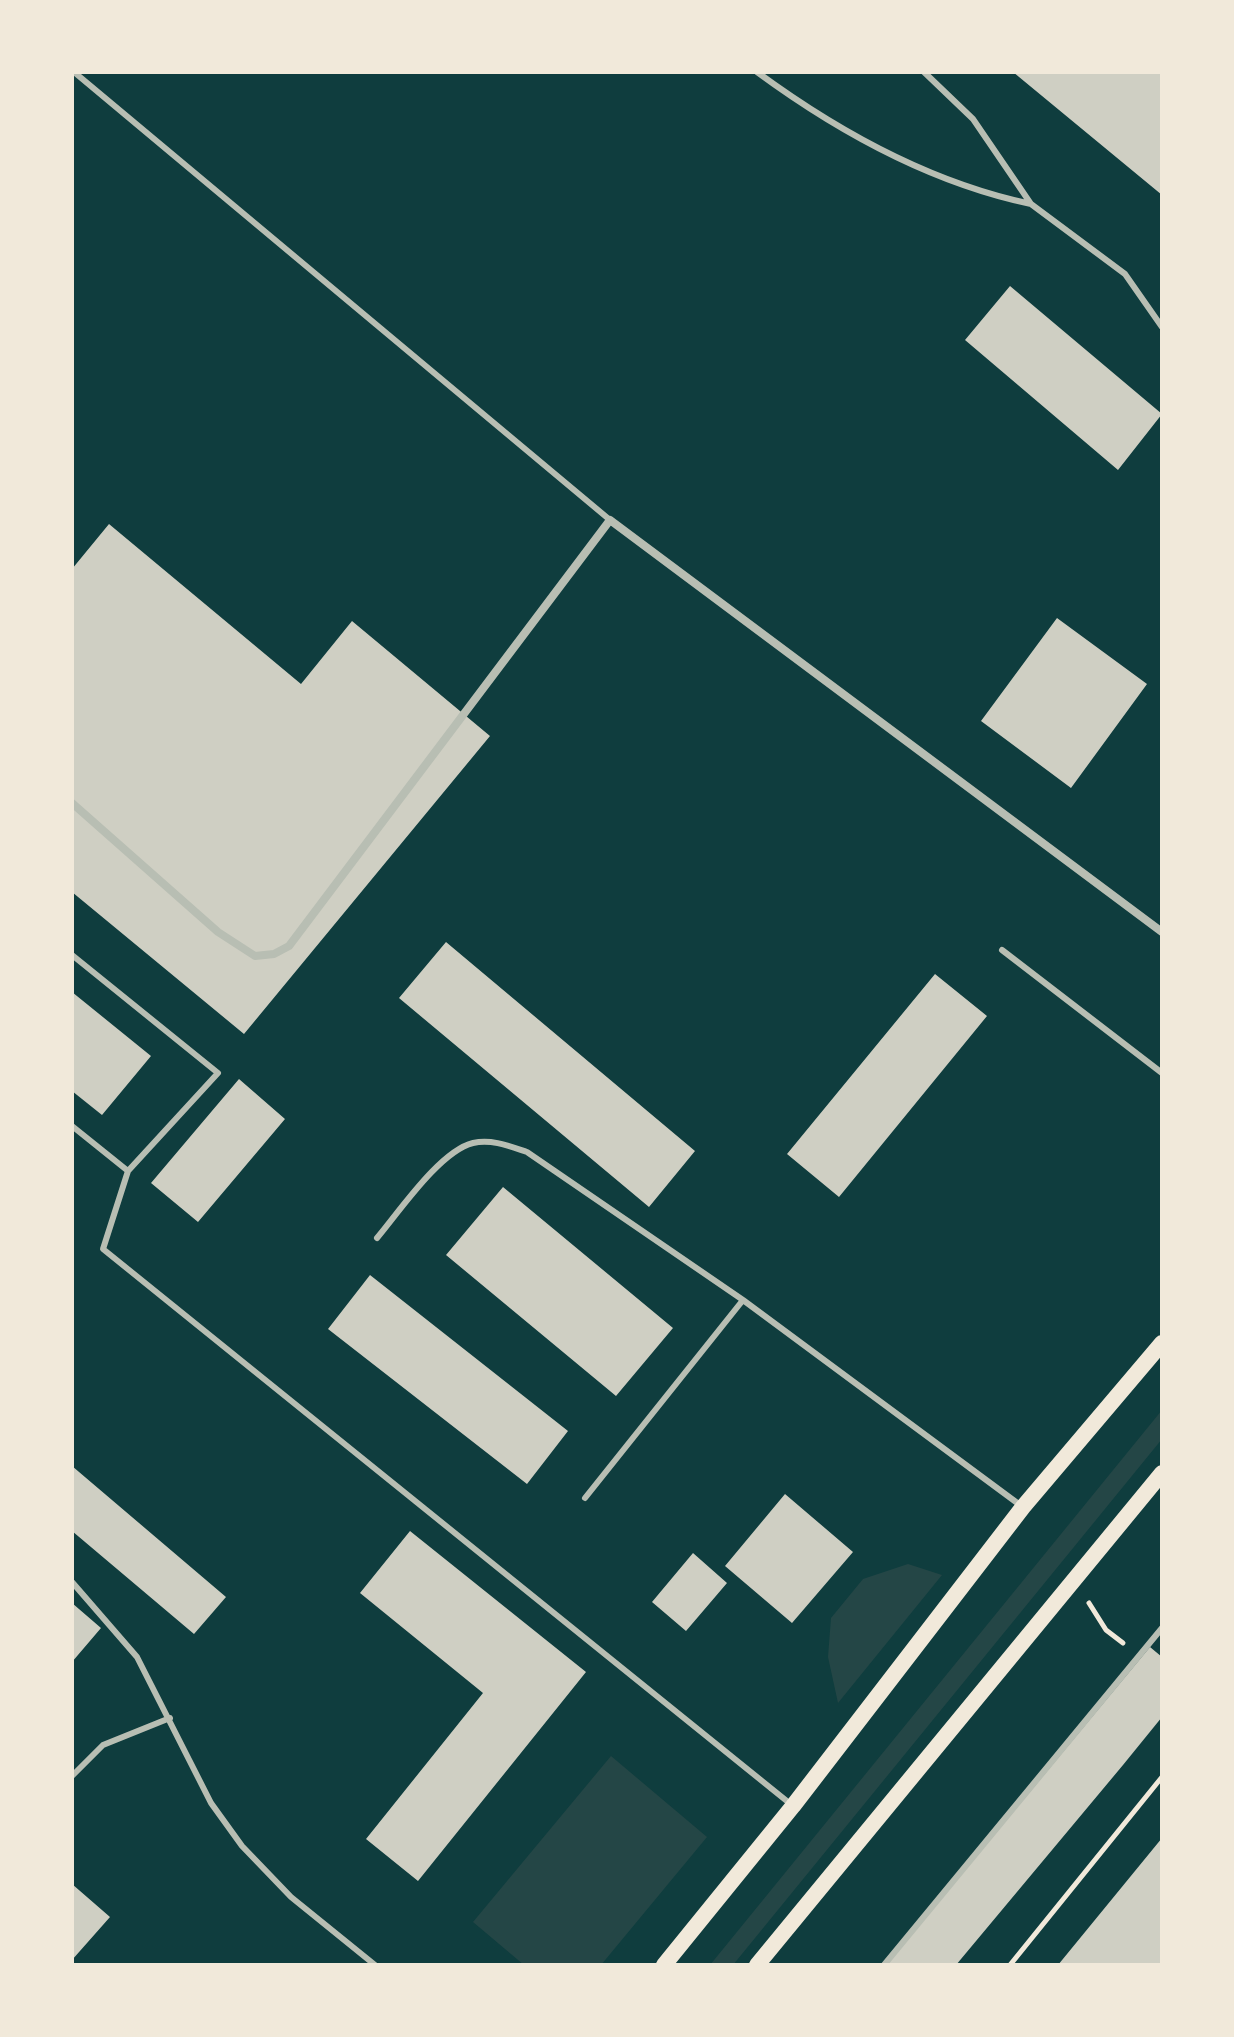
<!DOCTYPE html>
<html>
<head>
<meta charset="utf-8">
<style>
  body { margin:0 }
  #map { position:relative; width:1234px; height:2037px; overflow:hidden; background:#0f3d3e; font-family:Ubuntu,sans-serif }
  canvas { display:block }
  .frame { position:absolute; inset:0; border:74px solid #f1e9da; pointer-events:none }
</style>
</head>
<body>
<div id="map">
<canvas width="1234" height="2037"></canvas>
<div class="frame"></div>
</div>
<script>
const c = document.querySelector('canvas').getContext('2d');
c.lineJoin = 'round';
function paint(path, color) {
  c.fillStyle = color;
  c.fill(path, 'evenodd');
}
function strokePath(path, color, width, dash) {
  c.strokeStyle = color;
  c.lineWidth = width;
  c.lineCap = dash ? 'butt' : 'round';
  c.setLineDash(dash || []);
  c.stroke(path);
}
paint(new Path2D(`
  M1162 1410V1439L733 1965H710Z
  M908 1564 942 1575 838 1703 828 1657 831 1618 863 1579Z
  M611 1756 707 1837 601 1965H524L473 1922Z`), '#244646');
paint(new Path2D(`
  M1013 72H1162V195Z
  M1010 286 1162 414 1118 470 965 340Z
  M109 524 301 684 352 621 490 736 244 1034 72 892V569Z
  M1057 618 1147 684 1071 788 981 721Z
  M446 942 695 1151 649 1207 399 998Z
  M935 974 987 1016 839 1197 787 1154Z
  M72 992 151 1056 102 1115 72 1091Z
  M239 1079 285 1119 198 1222 151 1183Z
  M503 1187 673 1328 616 1396 446 1255Z
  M370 1275 568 1431 527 1484 328 1329Z
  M72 1466 226 1597 194 1634 72 1531Z
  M785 1494 853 1552 792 1623 725 1566Z
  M410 1531 586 1672 418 1881 366 1839 483 1693 360 1593Z
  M693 1553 727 1583 686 1631 652 1602Z
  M72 1603 101 1628 72 1662Z
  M1150 1647 1162 1657V1717L1123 1765 956 1965H886Z
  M1162 1838V1965H1058Z
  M72 1884 110 1917 72 1960Z`), '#cfcfc3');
strokePath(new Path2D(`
  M1089 1603 1106 1630 1123 1643
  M1010 1965 1162 1777`), '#f1e9da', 5);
strokePath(new Path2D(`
  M74 72 610 520
  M757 72C840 133 931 183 1031 204
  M924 72 973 119 1031 204 1125 274 1162 327
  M1002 950 1162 1073
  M72 955 218 1073 128 1171 103 1249 793 1806
  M72 1126 128 1171
  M377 1238C399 1212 440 1151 473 1143 492 1139 509 1146 527 1152L743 1300 1020 1505
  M585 1498 743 1300
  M72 1582 137 1657 211 1803 242 1846 291 1897 375 1965
  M72 1776 103 1745 170 1718
  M884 1965 1162 1628`), '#b8beb3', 6);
strokePath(new Path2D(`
  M72 803 218 932 255 956 274 954 289 946 610 520 1162 932`), '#b8beb3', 8);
strokePath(new Path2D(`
  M664 1965 793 1806 1023 1507 1162 1343
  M757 1965 1162 1473`), '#f1e9da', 16);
</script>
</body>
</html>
